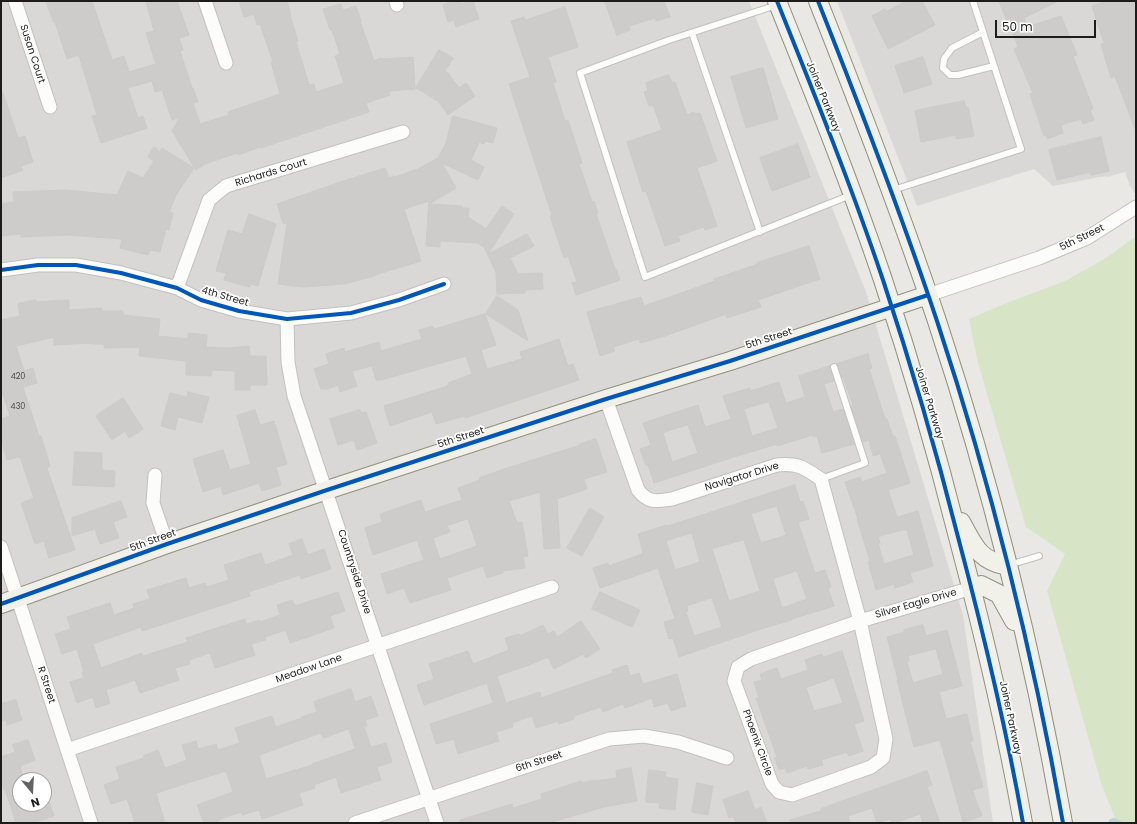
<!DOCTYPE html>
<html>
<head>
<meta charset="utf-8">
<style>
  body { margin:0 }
  #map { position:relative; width:1137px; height:824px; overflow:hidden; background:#eae8e5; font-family:Poppins,sans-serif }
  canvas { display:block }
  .frame { position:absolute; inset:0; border:2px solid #1c1c1c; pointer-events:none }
  .north { position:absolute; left:12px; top:772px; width:40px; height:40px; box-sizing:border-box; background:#fff; border:1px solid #a4a4a4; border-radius:50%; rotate:162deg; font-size:11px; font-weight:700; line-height:16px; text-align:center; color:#1c1c1c }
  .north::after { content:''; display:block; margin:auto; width:14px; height:18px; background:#646362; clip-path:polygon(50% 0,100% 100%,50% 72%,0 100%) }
  .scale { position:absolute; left:995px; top:20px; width:101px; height:18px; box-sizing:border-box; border:2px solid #1c1c1c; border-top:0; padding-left:5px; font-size:12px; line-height:14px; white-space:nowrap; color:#1c1c1c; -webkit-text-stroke:3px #fff; paint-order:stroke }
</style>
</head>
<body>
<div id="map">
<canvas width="1137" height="824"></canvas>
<div class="frame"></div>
<div class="north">N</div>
<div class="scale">50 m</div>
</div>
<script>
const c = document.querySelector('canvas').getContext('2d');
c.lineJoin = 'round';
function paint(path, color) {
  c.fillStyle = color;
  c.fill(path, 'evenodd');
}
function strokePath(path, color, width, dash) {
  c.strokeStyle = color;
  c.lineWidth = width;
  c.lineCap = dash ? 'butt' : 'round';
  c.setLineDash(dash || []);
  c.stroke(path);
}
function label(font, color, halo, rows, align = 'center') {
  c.font = font + ' Poppins,sans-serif';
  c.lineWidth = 3.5;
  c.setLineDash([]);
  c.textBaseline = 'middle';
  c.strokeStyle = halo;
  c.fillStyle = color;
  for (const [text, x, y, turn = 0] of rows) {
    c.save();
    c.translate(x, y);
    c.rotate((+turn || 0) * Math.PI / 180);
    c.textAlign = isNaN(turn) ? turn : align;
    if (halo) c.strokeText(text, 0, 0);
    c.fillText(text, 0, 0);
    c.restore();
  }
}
paint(new Path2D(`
  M1 1H749L866 292 963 615 993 823H1ZM20 780H44V804H20Z
  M837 1H1136V195L1130 186 1125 172 1107 177 1106 176 1053 186 1034 169 917 206Z`), '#d9d8d6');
paint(new Path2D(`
  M1136 236V823H1117L1101 783 1047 591 1065 554 1026 527 978 363 969 319 1004 304 1065 281 1106 258Z`), '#d7e5c6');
strokePath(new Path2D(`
  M1111 821 1114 820 1120 823`), '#bbd4da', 4);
const building = new Path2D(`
  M46 1H92L112 60 124 56 129 72 156 64 146 33 154 31 146 1H177L189 35 179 38 183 50 180 51 192 88H193L198 102 193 103 200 124 229 115 228 112 280 94 271 62H273L260 24 257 25 254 14 244 17 239 1H287L291 15H290L298 41 296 42 309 85 314 84 316 92 344 83 335 56 340 54 332 30H330L323 9 341 4 343 10 356 6 361 21H360L374 61 382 58 383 59 413 57 415 89 389 91 390 95 366 103 369 112 261 148 260 147 238 155 237 153 205 164 196 170 172 131 180 117 172 120 162 90 155 92 152 81 128 88 138 118 143 116 147 128 101 143 92 116 97 115 80 59 78 55 67 59 55 22H54Z
  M455 1H460L461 4 473 1 479 19 456 27 454 20 448 22 443 5Z
  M605 1H664L670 17 656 21 655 18 629 26 630 30 617 35Z
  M907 1H922L935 25 888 49 872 16 885 9 886 11Z
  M999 1H1058L1024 18 1027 27 1061 16 1077 55 1073 56 1093 109 1090 110 1094 120 1083 124 1081 119 1061 125 1063 133 1047 139 1046 135 1044 136 1030 94 1033 93 1014 49 1018 47Z
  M1109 1H1134L1136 6V128L1135 129 1115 76 1111 78 1101 44 1104 43 1092 6Z
  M565 7 578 47 548 57 556 82 553 83 565 121 568 120 582 163 579 164 592 202 594 201 598 213 596 214 615 269H616L620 280 576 295 572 283 577 282 568 256 564 258 550 216 552 215 509 84 530 77 511 21 524 17 525 20Z
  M439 50 453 58 445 71 448 73 459 88 466 83 475 96 448 115 439 102 416 88Z
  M923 57 932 84 904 93 895 66Z
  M763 68 778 119 746 128 731 77Z
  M669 75 672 83 675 82 687 115 694 112 695 114 700 113 717 161 697 168 717 226 705 230 704 227 678 236 680 241 665 246 646 191 643 192 627 142 662 130 653 105 649 106 644 92 648 91 646 83Z
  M1 93H3L18 138 25 136 33 162 21 166 23 170 1 178Z
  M964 101 966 108 968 107 974 136 956 139V135L921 142 915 111Z
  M453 116 497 128 493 143 485 141 484 144 479 142 471 160 484 167 478 180 442 163 456 188 429 204 462 206V208H469L468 217 486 229 502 206 514 214 488 254 527 234 534 246 510 258 518 274 542 273 543 289 525 290V293L497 294 496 272 484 247 478 243 440 241V247L426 246 429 201 404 209 421 261 375 275V276L344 284 303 287 278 284 287 224 283 223 277 204 343 181 385 168 389 178 394 176 395 177 418 169 438 158 446 143Z
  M1101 137 1109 171 1091 175 1090 172 1057 180 1049 150Z
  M798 144 810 177 772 191 760 158Z
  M154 147 160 152 162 148 194 168 176 195 169 212 173 213 169 230 166 229 160 252 150 250 148 255 120 248 122 239 67 235 21 237V234L1 236V204L14 202 13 192 66 190 117 195 128 171 143 178 154 161 148 157Z
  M249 214 276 224 258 286 251 284 250 287 224 280 226 273 216 271 228 230 242 234Z
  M809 246 820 279 758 300 761 307 727 318 726 314 665 336 640 343 639 339 613 347 615 351 600 356 587 312 641 297 644 306 715 281 714 279 758 264 757 263Z
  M497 296 518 310 528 341 486 314Z
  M36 300V302L69 300V310L102 308V311H123V315L160 319 158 336 188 339V333L207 335 206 347 229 348 249 346 250 356H266L267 385H250V390H235V371L212 370 211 376 186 375V361L139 356 140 347 104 348V344H91V343L54 345V337L16 346 24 371 33 368 37 383 23 387 39 436H41L50 466 47 468 75 550 49 558 44 541 35 544 21 503 34 498 20 457 7 460 1 438V419L10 416 1 389V320L20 316 18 304Z
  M485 314 496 345 481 350 487 369 522 359 520 352 559 339 568 366 573 364 579 380 465 418V416L436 424 432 412 390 426 384 406 448 386V383L472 374 466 356 381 380H376L372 366 352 371 357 386 340 392 338 385 328 389H321L314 369 329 364 326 354 344 348 345 352 379 342 381 351 422 339 419 330 433 326 434 329Z
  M868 354 872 368 869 369 885 419H887L893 437 895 436 910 483 888 490 897 517 918 511 933 566 910 573 913 582 895 588 894 584 876 590 868 562 870 561 857 519H858L845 482 860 477 862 482 887 473 880 454 873 456 869 440 863 442 851 406 853 405 843 377 842 378 837 364ZM902 530H907L914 555 884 564 878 543H880L878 537Z
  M830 366 834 381 824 384 833 412 843 409 854 444 822 453 817 436 813 437V435L777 446V444L734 457 654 483 648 465 646 466 640 449 651 445 643 423 698 405 705 427 731 419 723 396 750 388V391L779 382 786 403 805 397 799 376ZM769 402 778 428 752 436 744 409ZM688 425 698 453 672 462 663 433Z
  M188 392 209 397 202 423 178 417 175 430 161 426 170 393 187 397Z
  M123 398 143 429 129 438 125 431 112 440 96 416Z
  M255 410 260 425 274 421 287 464 276 467 281 485 262 491 259 483 223 495 221 486 203 492 193 459 223 450 230 470 251 464 237 416Z
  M360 410 361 413 366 412 377 443 357 450 354 440 338 445 330 419Z
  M596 439 607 472 584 479 587 489 557 499 560 548 544 549 540 492 509 501 517 523 522 522 528 556 523 557 525 568 502 571 503 573 487 578 483 566 447 578 451 590 410 603 404 588 387 594 381 574 424 560 417 540 373 555 365 528 382 522 380 514 421 500 425 512 446 505 462 500 458 488 480 480 479 478 507 468 581 445 580 444ZM468 519 477 546 440 559 433 538 450 532 447 526Z
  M75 452 102 453V470L115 471 114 487 73 485Z
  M795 485 800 502 803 501 809 519 798 522 815 573 825 570 831 587 828 588 834 606 792 619V620L764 628 679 657 673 638 669 639 664 622 675 619 658 568 600 588 593 568 608 563 609 566 642 554V553L643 552 638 534 667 525V526ZM777 506 786 535 761 543 751 514ZM692 533 700 562 675 570 666 541ZM744 540 760 591 729 601 712 549ZM797 571 807 599 782 608 773 579ZM712 598 722 627 694 636 686 612 688 611 687 606Z
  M121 501 127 517 113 522 119 538 100 544 95 529 72 536V518Z
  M590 508 604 517 582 556 567 548Z
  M302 539 308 555 324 549 331 569 301 579 300 575 249 592 250 596 195 614 142 631 141 627 93 644 101 668 142 653 143 656 188 642 186 638 245 619 246 624 260 620V622L280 615 277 605 292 600 295 606 338 592 345 611 330 616 334 628 290 643 286 630 265 637 266 640 251 644 255 655 215 668 210 653 189 660 190 664 175 668 179 680 140 693 135 680 106 690 110 703 96 708 93 697 77 703 70 682 84 678 82 672H84L77 649 62 654 55 634 71 629 67 617 110 603 114 615 134 608 133 604 150 599 147 590 186 578 189 588 205 583 207 587 229 580 224 565 261 553 265 565 293 555 289 544Z
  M600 592 640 610 632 627 592 609Z
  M581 621 600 649 586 658 583 654 554 669 548 657 529 665 497 676 506 703 540 692 541 698 613 673 612 670 627 665 630 676 639 673 643 684 677 674 686 706 671 711 668 703 654 707 652 698 625 708 623 704 603 712 601 707 574 716V719L559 724 558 721 536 728 532 716 512 723 513 727 496 732 499 741 458 754 454 739 436 744 430 724 493 703 487 683 424 705 417 685 434 679 429 664 468 651 473 664 509 650 505 638 519 634 520 636 543 625 548 634 554 631 557 637Z
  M923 625 926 636 947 630 962 686 939 692 946 719 967 714 973 741H970L983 787 972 790 982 816 963 822 940 740 914 747 897 680H898L887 637 904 632V630ZM936 649 943 674 913 683 907 662 909 661 908 656Z
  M842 651 864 721 854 724 863 751 849 756 847 752 821 760 823 765 808 769 807 766 787 773 785 768 779 770 774 758 777 757 756 698H759L754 682 762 680 760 674 777 668 781 679 808 670 805 660 822 654 823 657ZM834 678 843 703 814 711 806 688Z
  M351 689 355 702 371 696 378 716 365 720 367 726 364 727 371 747 386 743 392 762 377 767 381 780 341 793 336 777 314 785 315 788 299 793 303 805 262 819 259 810 242 815 241 812 218 820 219 823H204L197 805 233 792 226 771 156 793 165 823H135L127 799 111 804 104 785 120 779 116 767 144 758 143 756 158 750 165 768 187 760 182 745 196 741 198 749 216 744 218 750 240 743 235 728 272 716 276 727 302 718 301 717 317 712 314 702ZM349 729 355 749 312 764V765L266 779 259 755 321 733 323 738Z
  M16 700 22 720 7 725 6 720 1 721V704Z
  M28 740 35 760 20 766 24 780H20V804H44L49 802 54 816 32 823H16L5 789 4 790 1 780V757L15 752 13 745Z
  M631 768 637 801 604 807 549 823H460V820L512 804 513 808 542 799 541 794 581 781 582 783 595 780V781L617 778 616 771Z
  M649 770 666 772 665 777 678 779 675 810 659 808 660 803 646 802Z
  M927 771 932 785 927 787 940 823H923L920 814 894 823H892L890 819 877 823 872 808 848 816 850 823H790V820L821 811V809Z
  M697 783 713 786 708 815 692 812Z
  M748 791 755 810 761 807 767 823H736L733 816 729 818 723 800Z`);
paint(building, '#ceccca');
strokePath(building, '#cdcac7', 1);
const lane = new Path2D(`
  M777 5 669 40 580 73 645 277 851 195
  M983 32 952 48 944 59 943 68 950 75H958L994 66
  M692 33 760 232
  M893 190 1021 149 973 1
  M821 479 865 463 834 367
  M1009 565 1039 556`);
const street = new Path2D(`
  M15 1 50 107
  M205 1 226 63
  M396 1 397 5
  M1 270 38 265H76L121 273 177 288 201 300 239 311 287 319 351 313 399 300 444 284
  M177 288 209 200 226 186 403 132
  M928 295 1039 258 1087 238 1136 207
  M287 319 288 362 294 396 437 823
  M606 399 638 490C649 504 657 501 672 499L777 465C798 463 803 467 821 479L860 621 886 739 883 758 871 767 792 795 779 792 772 784 734 681 738 667 751 659 860 621 972 588
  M155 475 153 503 167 544
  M1 547 91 823
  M67 750 552 587
  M355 823 609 739 644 736 678 742 727 758`);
const secondary = new Path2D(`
  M777 1C814 93 851 185 883 280 911 364 936 450 958 537 983 631 1006 727 1023 823
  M818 1C860 107 901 213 937 321 991 484 1033 653 1063 823
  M961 522C974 545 978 560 1007 566
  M972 588 981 585 999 594 1014 621
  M1 604 167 544 327 490 606 399 730 361 928 295`);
strokePath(lane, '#c1c0bf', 8);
strokePath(street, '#c1c0bf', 15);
strokePath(secondary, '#90917f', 20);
strokePath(lane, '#fcfcfb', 6);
strokePath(street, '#fcfcfb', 13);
strokePath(secondary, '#f1f1ea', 18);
strokePath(new Path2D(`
  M777 1C814 93 851 185 883 280 911 364 936 450 958 537 983 631 1006 727 1023 823
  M818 1C860 107 901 213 937 321 991 484 1033 653 1063 823
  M1 270 38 265H76L121 273 177 288 201 300 239 311 287 319 351 313 399 300 444 284
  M1 604 167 544 327 490 606 399 730 361 928 295`), '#0057b8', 4);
label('8px', '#484848', null, [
  ["420",18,377],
  ["430",18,407]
]);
label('10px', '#1c1c1c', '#fff', [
  ["Susan Court",32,54,72],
  ["Joiner Parkway",823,97,68],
  ["Richards Court",271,173,-17],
  ["5th Street",1082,238,-26],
  ["4th Street",225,297,16],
  ["5th Street",769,339,-18],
  ["Joiner Parkway",929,403,73],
  ["5th Street",461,438,-18],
  ["Navigator Drive",742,477,-17],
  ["5th Street",153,541,-20],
  ["Countryside Drive",354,572,72],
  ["Silver Eagle Drive",916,604,-16],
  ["Meadow Lane",309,669,-19],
  ["R Street",46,685,72],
  ["Joiner Parkway",1010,718,78],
  ["Phoenix Circle",757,743,70],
  ["6th Street",539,762,-18]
]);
</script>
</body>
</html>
